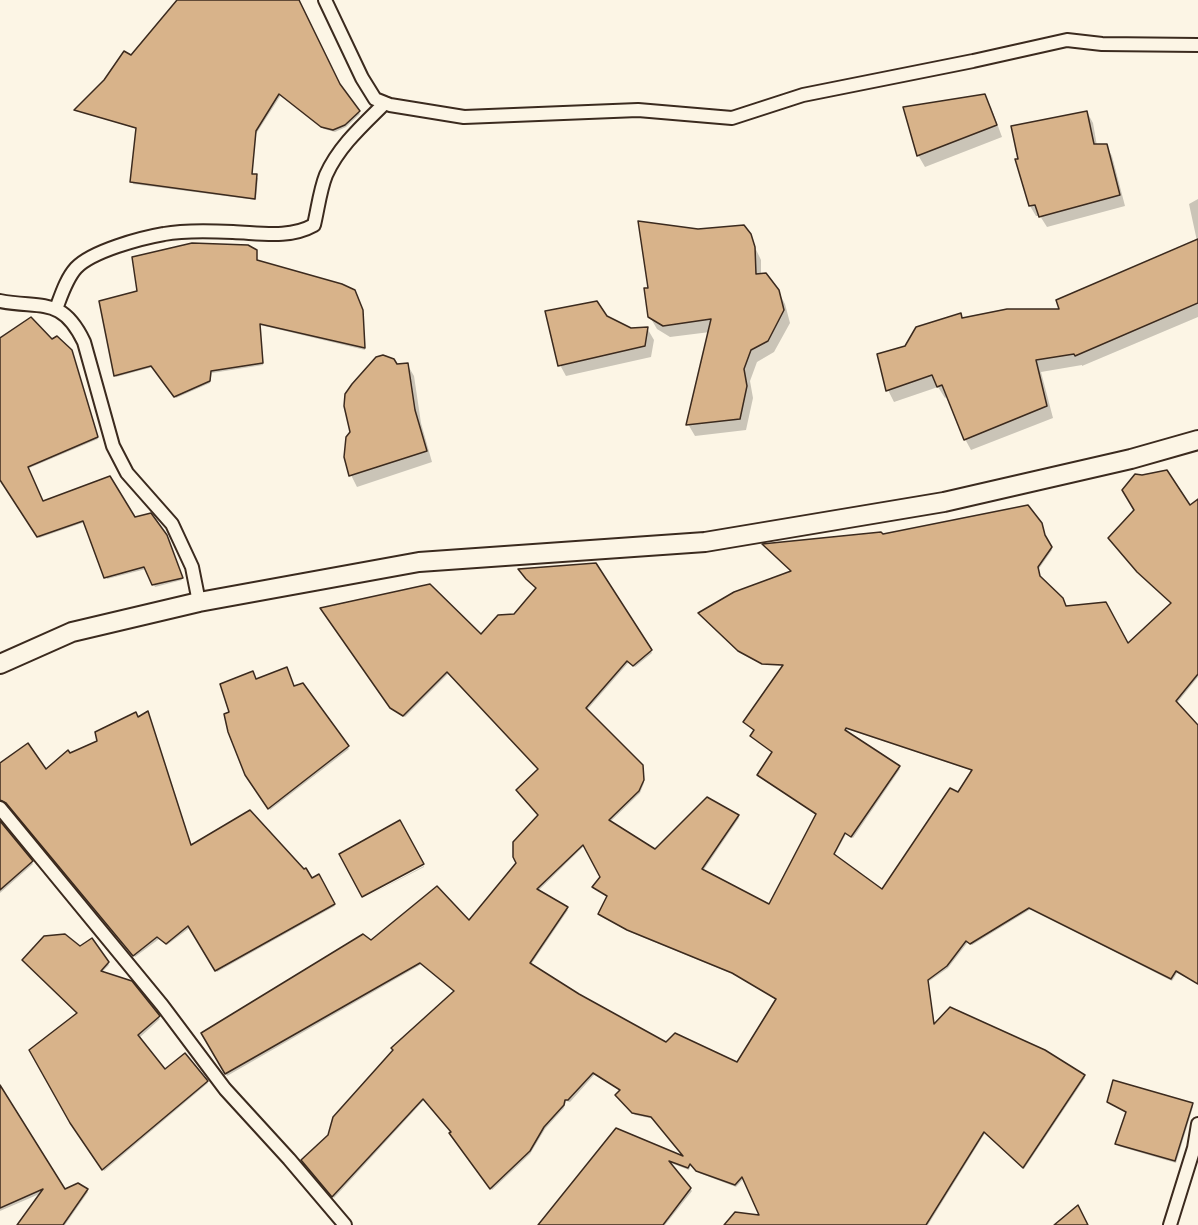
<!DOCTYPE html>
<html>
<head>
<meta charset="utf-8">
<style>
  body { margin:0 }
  canvas { display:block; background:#fcf5e5 }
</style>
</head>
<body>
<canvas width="1198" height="1225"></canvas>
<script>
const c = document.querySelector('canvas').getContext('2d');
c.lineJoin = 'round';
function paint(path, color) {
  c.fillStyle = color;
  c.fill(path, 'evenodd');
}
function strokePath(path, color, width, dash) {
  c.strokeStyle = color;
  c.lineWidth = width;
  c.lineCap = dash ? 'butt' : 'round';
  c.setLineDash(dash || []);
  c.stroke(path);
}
paint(new Path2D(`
  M179 0H297L339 86 360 114 346 127 335 132 324 129 281 95 256 134 252 175 258 178 256 200 133 184 137 129 76 110 131 57Z
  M984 96 991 107 1002 137 925 167 918 155Z
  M1087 112 1093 123 1097 146 1106 145 1112 156 1125 206 1047 227 1040 216H1036L1030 206Z
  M1198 199V317L1082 366V365L1041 372 1053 418 971 450 965 439 948 396 945 398 938 387 894 402 888 390 906 348 962 319 1061 310 1197 241 1189 204Z
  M698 230 749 235 761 260V275L778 291 785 304 790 323 774 352 757 362 750 381 753 398 746 430 695 436 688 424 710 332 670 337 657 329 650 317V289Z
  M256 251 257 261 355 294 363 313 365 350 260 325 263 365 212 373 210 383 176 398 153 367 116 377 115 375 139 292Z
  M606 317 631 330 647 328 654 340 651 357 566 376 560 365Z
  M0 340 52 341 72 354 98 439 27 469 43 502 134 519 168 538 182 580 155 587 146 569 107 579 85 522 39 538 2 480 0 481Z
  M407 364 414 376 421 423 432 462 357 487 351 475 346 457 397 365Z
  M1198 501V677L1177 703 1197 725 1198 724V984L1177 973 1172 981 1031 909 972 945 968 942 948 968 928 982 935 1026 1084 1076 1085 1078 1024 1169 985 1133 928 1225H726L761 1217 744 1178 736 1187 699 1173 691 1164 689 1170 668 1162 692 1191 665 1225H540L616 1130 687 1159 654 1119 635 1115 618 1097 621 1091 595 1074 570 1102 566 1101 564 1108 545 1129 530 1154 492 1190 452 1133 424 1100 334 1198 304 1163 456 992 422 964 227 1076 203 1034 371 942 469 922 517 863 540 816 539 769 449 673 405 717 393 710 322 609 481 636 596 565 652 653 635 667 629 662 587 710 643 769 644 783 640 793 610 822 655 851 738 816 739 818 703 871 770 906 817 815 759 777 758 775 773 753 753 738 755 731 745 722 784 666 764 665 740 653 701 615 883 535 1045 538 1052 550 1038 570 1040 578 1066 607 1128 646 1173 604 1189 507ZM847 729 973 771 959 794 883 891 834 856 846 834 853 838 900 769 846 733ZM585 845 601 877 594 888 608 897 599 914 600 916 630 932 735 975 777 1000 737 1064 667 1044 578 995 530 966 568 910 538 891Z
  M256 681 293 688 302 685 349 749 270 810 247 774 231 712Z
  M0 765 46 771 191 847 311 880 318 876 335 906 217 972 191 927 167 945 159 939 135 957 9 805 0 802Z
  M0 823 33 864 0 893Z
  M424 866V867L364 898Z
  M92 940 109 965 102 972 160 1019 139 1038 164 1071 207 1081 208 1083 104 1171 73 1125 80 948Z
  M0 1088 64 1190H87L88 1192 65 1225H19L44 1192 0 1211Z
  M1109 1102 1192 1104 1193 1107 1176 1163 1118 1146 1117 1144 1127 1113Z`), '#0003');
const building = new Path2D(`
  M177 0H299L340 84 360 111 345 125 333 130 321 127 279 94 256 131 252 174H257L255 199 130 182 136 128 74 110 104 80 124 51 131 55Z
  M985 94 997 125 917 156 903 107Z
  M1087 111 1094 144H1107L1120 195 1039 217 1035 205 1029 206 1015 159H1018L1011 126Z
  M638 221 698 229 744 225 751 234 755 247 756 274 766 273 779 290 784 310 768 341 751 350 744 369 747 386 740 419 686 425 711 319 663 326 648 317 644 288H648Z
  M1198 239V303L1075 356 1074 354 1036 360 1047 406 964 440 942 385 937 387 932 375 886 391 877 354 905 346 916 327 961 313 962 318 1007 309H1059L1056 300Z
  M192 243 248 245 257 250V260L342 284 355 290 363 310 365 348 260 324 263 363 211 371 210 381 174 397 151 366 114 376 99 301 137 291 132 257Z
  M597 301 607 316 631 328 648 327 645 346 558 366 545 311Z
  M31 317 52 339 57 336 72 350 98 437 28 467 43 501 110 476 135 517 151 513 167 535 183 578 152 585 144 567 104 578 83 521 37 537 0 480V338Z
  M383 355 394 359 397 364 408 363 415 410 427 451 349 476 344 457 346 437 350 432 344 406 345 394 352 384 376 357Z
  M1167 470 1190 505 1198 499V674L1176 701 1198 725V984L1176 971 1171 979 1029 908 970 944 966 941 947 966 928 980 934 1024 950 1007 1045 1050 1085 1075 1023 1168 984 1132 926 1225H724L735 1212 759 1215 742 1177 735 1185 696 1171 690 1164 688 1168 669 1161 691 1188 663 1225H538L616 1128 683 1156 651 1117 632 1113 615 1095 620 1090 593 1073 568 1100H565L564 1105 544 1127 530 1151 490 1189 449 1133 451 1132 423 1099 332 1197 301 1160 328 1135 333 1117 393 1050 391 1048 454 991 420 963 225 1074 201 1033 363 934 371 940 437 886 469 920 516 863 513 857V842L538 815 516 790 538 769 447 672 403 716 390 708 320 608 430 584 481 634 498 615 514 614 536 588 526 579 518 569 596 563 652 650 633 666 627 661 586 708 643 765 644 780 639 791 609 820 655 849 707 797 739 815 702 869 769 904 816 814 757 775 772 752 750 736 754 730 743 722 783 665 762 664 738 651 698 613 734 592 791 571 762 544 881 532 883 534 1028 505 1042 523 1045 535 1052 547 1038 567 1040 576 1063 598 1066 606 1106 602 1128 643 1171 603 1137 572 1108 538 1134 510 1122 490 1135 474 1142 475ZM846 728 972 770 958 792 950 788 882 889 834 854 845 833 851 837 900 766 845 730ZM583 845 600 877 592 887 607 896 598 914 627 930 732 973 776 999 737 1062 675 1033 666 1042 579 994 530 963 568 907 537 889Z
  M287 667 294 686 303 683 349 746 268 809 245 775 228 732 224 714 229 712 220 684 253 671 256 679Z
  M148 711 191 845 250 810 304 869 306 868 312 878 319 874 335 904 215 971 188 926 166 944 157 937 133 956 6 803 0 800V763L28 743 46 769 68 750 70 753 97 741 95 732 136 712 138 717Z
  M400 820 424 864 362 897 339 854Z
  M0 821 33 861 0 890Z
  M65 934 80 946 92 938 109 962 101 971 132 981 160 1016 138 1035 165 1069 185 1053 208 1081 102 1170 70 1123 29 1050 77 1013 22 960 44 936Z
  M1113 1080 1193 1103 1175 1161 1115 1144 1126 1112 1107 1102Z
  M0 1085 65 1189 78 1183 88 1189 63 1225H17L43 1189 0 1208Z
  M1078 1205 1088 1225H1054Z`);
paint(building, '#d8b38a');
strokePath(building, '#3b2a1e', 1.5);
const street = new Path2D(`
  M325 0 362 78 375 99 390 105 464 117 638 110 732 118 803 95 973 61 1067 40 1102 44 1198 45
  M0 301C42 309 62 296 84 342L113 446 127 473 172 524 192 567 199 602
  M56 309C61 296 66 279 76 268 92 251 141 238 164 234 184 230 213 231 233 232 260 233 289 239 314 225 318 208 320 190 326 175 339 146 363 125 385 103
  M0 808 162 1005 225 1089 289 1159 345 1225
  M1170 1225 1194 1148 1198 1124`);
const secondary = new Path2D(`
  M0 664 72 632 199 602 419 562 705 542 944 502 1131 459 1198 440`);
strokePath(street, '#3b2a1e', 16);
strokePath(secondary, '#3b2a1e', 22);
strokePath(street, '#fcf5e5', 12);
strokePath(secondary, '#fcf5e5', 18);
</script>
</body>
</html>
